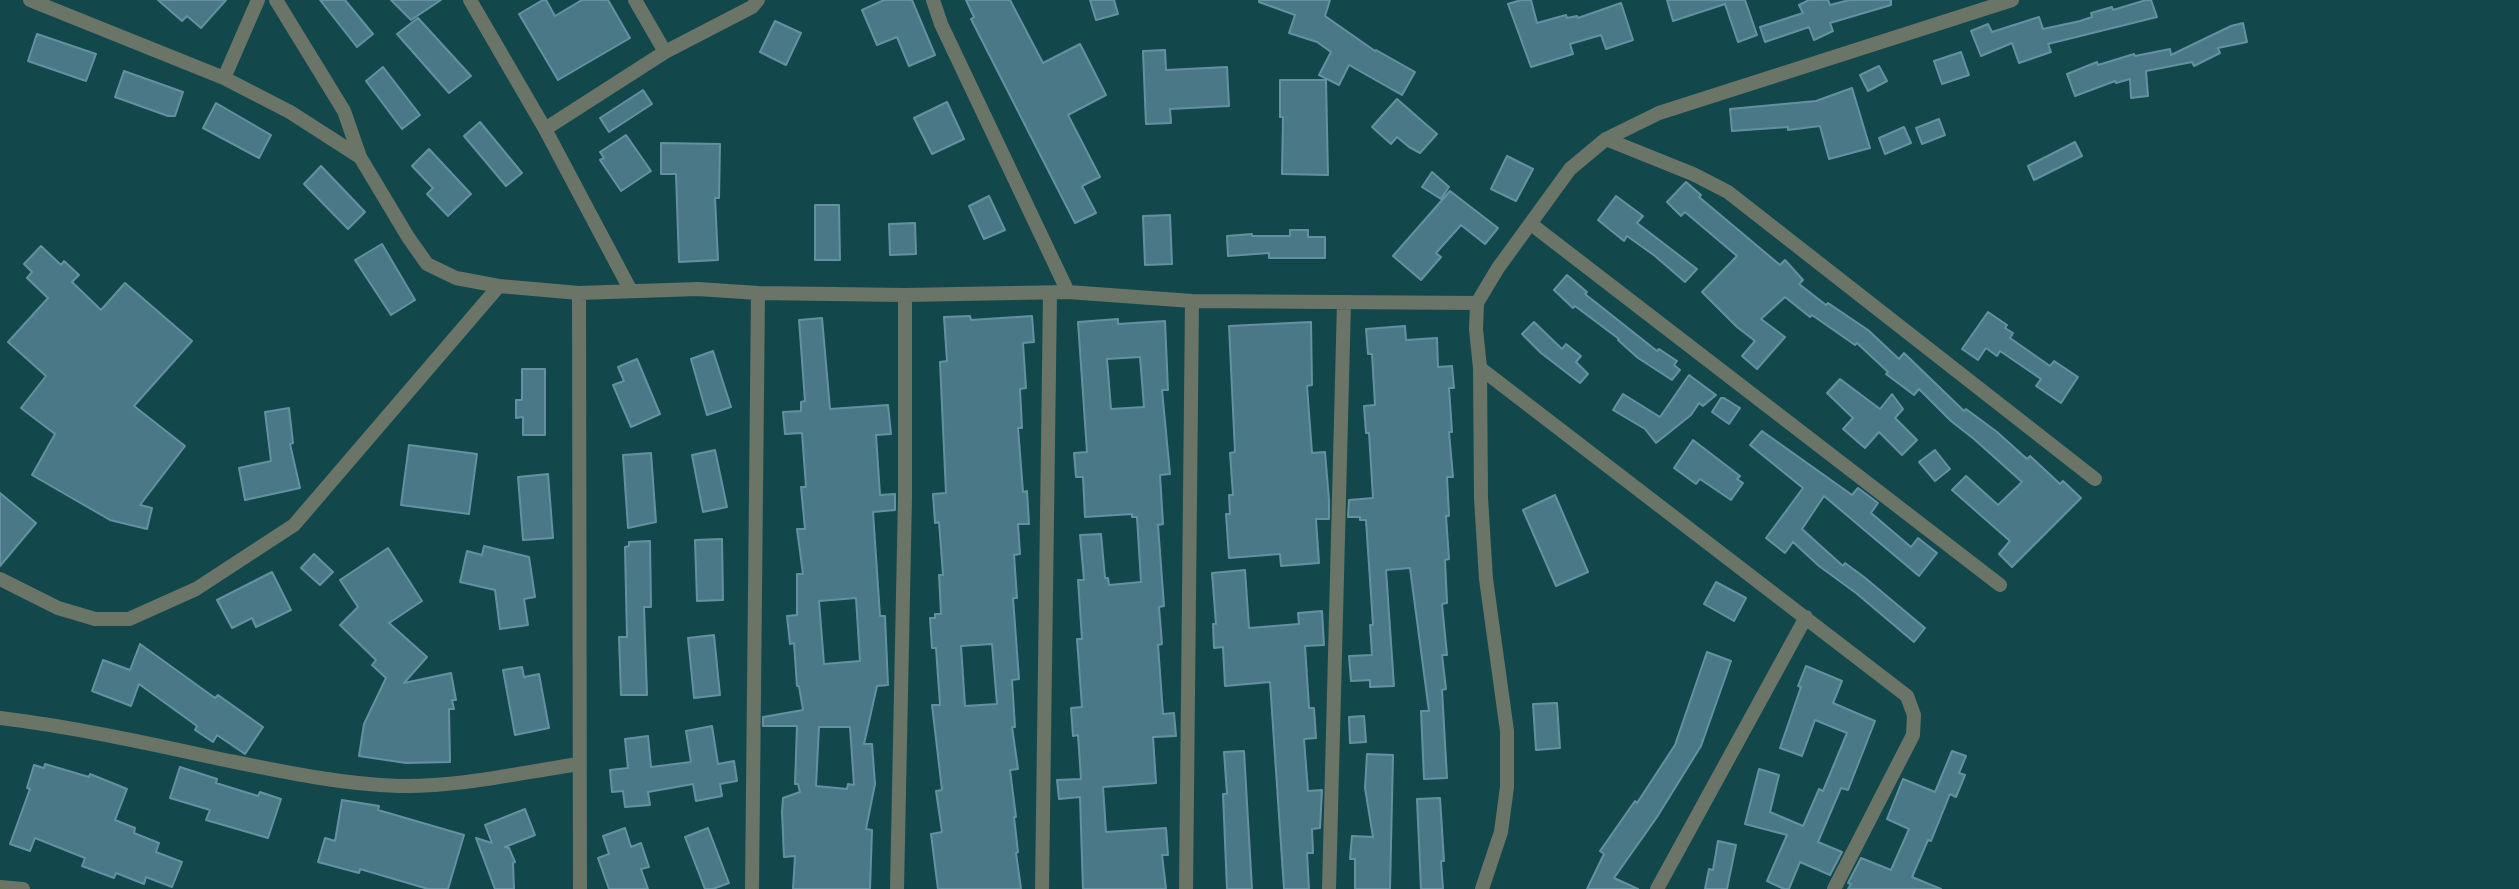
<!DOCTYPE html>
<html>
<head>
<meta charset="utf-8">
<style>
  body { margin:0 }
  canvas { display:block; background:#12484b }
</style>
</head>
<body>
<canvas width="2519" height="889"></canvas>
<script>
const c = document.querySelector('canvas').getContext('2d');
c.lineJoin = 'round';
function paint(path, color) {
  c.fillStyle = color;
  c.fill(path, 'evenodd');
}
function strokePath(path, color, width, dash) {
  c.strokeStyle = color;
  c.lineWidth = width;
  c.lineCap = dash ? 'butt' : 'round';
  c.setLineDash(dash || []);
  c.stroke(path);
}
const building = new Path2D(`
  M158 0H226L201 28 187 16 182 21Z
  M320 0H345L373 34 357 47Z
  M391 0H441L411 20Z
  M543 0H546L555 16 582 0H608L630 38 558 80 519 14Z
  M884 0H912L935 55 909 66 897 37 877 45 862 10Z
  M966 0H1010L1043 63 1080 44 1106 95 1068 115 1100 177 1082 186 1096 213 1075 223 971 19 974 17Z
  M1090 0H1114L1118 14 1096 20Z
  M1259 0H1330L1325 16 1375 51 1376 50 1415 72 1402 95 1349 65 1339 85 1319 75 1331 52 1317 42 1289 33 1295 15 1259 2Z
  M1521 0H1531L1537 23 1566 15 1567 18 1577 16 1578 18 1621 3 1633 40 1606 49 1601 35 1570 44 1573 54 1531 67 1508 4Z
  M1667 0H1745L1757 35 1738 42 1725 4 1673 21Z
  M1809 0H1828L1830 5 1849 0H1891V5L1830 23 1833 31 1814 40 1809 27 1765 42 1760 27 1803 13 1799 5Z
  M2146 0H2151L2157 17 2048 44 2051 52 2019 63 2012 43 1981 56 1971 31 1988 24 1992 32 2039 17 2043 29 2080 21 2092 17 2091 13 2112 7 2113 10Z
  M418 18 471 76 449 93 397 34Z
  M775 21 801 33 786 65 760 52Z
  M2243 23 2247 42 2218 48 2220 53 2194 66 2192 62 2146 71 2148 96 2131 98 2130 79 2116 83 2115 81 2075 96 2067 74 2097 62 2098 65 2134 54 2135 56 2170 49 2171 55 2231 26Z
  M37 34 96 54 86 81 28 61Z
  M1165 50 1166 70 1227 67 1229 106 1170 109 1171 123 1146 124 1143 51Z
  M1961 52 1969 75 1942 84 1934 61Z
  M1879 66 1887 81 1868 91 1860 75Z
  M383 67 420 115 402 129 366 81Z
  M124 71 183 92 175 116H168L115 97Z
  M1280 80H1326L1328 175 1282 174 1283 117H1280Z
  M1852 88 1870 148 1829 159 1820 126 1788 130V127L1732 131 1730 109 1816 101Z
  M643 90 652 104 609 132 600 118Z
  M1397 99 1437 134 1420 153 1409 147 1397 137 1391 144 1372 127Z
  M947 102 964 139 932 154 914 118Z
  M216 103 271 135 259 158 203 128Z
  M1939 119 1945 135 1922 144 1916 128Z
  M480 122 522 173 506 186 464 136Z
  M1904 127 1911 143 1885 154 1879 138Z
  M626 135 651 171 621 191 600 160 604 158 600 152Z
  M2075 142 2082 156 2034 180 2028 166Z
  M661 143 720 144 719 198H715L718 260 679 262 676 174H661Z
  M429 149 471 194 448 216 427 194 433 188 412 166Z
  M1507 156 1533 169 1516 201 1491 189Z
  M321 166 365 212 348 229 304 184Z
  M1432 172 1449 187 1441 199 1422 187Z
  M1686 182 1701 195 1699 197 1780 265 1785 260 1803 280 1799 284 1826 305 1828 303 1868 330 1899 359 1904 353 1906 355 1964 411 1966 409 1997 432 2027 459 2030 456 2060 484 2063 481 2081 498 2012 567 1999 554 2010 541 1952 490 1966 476 1998 505 2022 482 1974 439 1951 421 1919 389 1914 395 1886 374 1888 372 1857 343 1855 345 1812 315 1810 317 1785 297 1761 319 1785 337 1757 369 1742 356 1755 341 1737 327 1702 292 1737 256 1685 212 1681 216 1667 202Z
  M1450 191 1498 228 1485 244 1461 225 1436 253 1441 257 1421 280 1393 256Z
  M989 196 1005 230 984 239 969 206Z
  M1616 196 1643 216 1637 223 1697 269 1685 282 1655 256 1627 236 1624 241 1598 220Z
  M815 205H839L840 260H815Z
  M1170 215 1172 264 1145 265 1143 216Z
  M915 223 916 254 890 255 889 224Z
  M1290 230H1308V237H1325V258H1269V253L1228 256 1227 236 1252 234V236H1290Z
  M382 244 415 300 391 315 355 260Z
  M41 246 61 265 64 261 79 275 72 282 101 310 125 283 192 341 134 406 185 446 140 505 152 508 147 529 110 520 32 475 55 434 21 408 46 376 8 342 48 298 27 278 32 272 24 264Z
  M1567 275 1587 292 1585 294 1657 351 1659 349 1677 361 1674 365 1680 370 1672 380 1638 358 1618 340 1619 339 1575 306 1573 308 1554 290Z
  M1988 312 2007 325 2005 328 2013 333 2010 338 2050 366 2054 361 2078 377 2061 403 2036 386 2041 379 2000 351 1997 356 1986 348 1978 360 1962 349Z
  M970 316 971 320 1032 316 1034 342 1023 343 1026 388 1020 389 1022 428H1018L1023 492 1027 491 1029 524H1018L1020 554 1014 555 1017 598H1013L1019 679 1012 680 1015 727H1012L1018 769 1010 770 1016 817H1014L1018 852 1016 853 1021 889H938L931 834 942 832 936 791 942 790 932 705H940L936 648H932L930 618H935V614H941L939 575H943L939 522 935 523 933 494 946 493 940 362 947 361 944 317ZM992 644 997 704 965 706 961 646Z
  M822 318 830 409 888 405 891 434 876 435 880 495 895 494V510L873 512 880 616H885L888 685 877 686 864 744H872L875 784 866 829 872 830 870 889H793L795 856 784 857 782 812 783 798 800 792 798 784H795L797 726H763V717L803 710 799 686H797L794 643 790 644 787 616 797 615V574H803L797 529H805L801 487H806L802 433 785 434 783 412 801 411V402L805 401 799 320ZM856 598 860 661 824 664 819 601ZM819 727H850L854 785 848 784 847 789 816 786Z
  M1118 319V324L1165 321 1168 390H1162L1170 474 1160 475 1163 524 1158 525 1164 606 1159 607 1162 644 1158 645 1163 714 1174 713 1176 736 1153 737 1156 783 1103 787 1106 832 1166 828 1168 855H1162L1166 889H1083L1080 797 1059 799 1057 780 1081 779 1078 735 1073 736 1071 708 1082 707 1077 639H1082L1078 580H1084L1080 535 1101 534 1105 578H1108L1109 585 1141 582 1137 517H1132V514L1085 517 1083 477H1076L1074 453 1087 452 1078 322ZM1140 357 1144 407 1111 409 1107 359Z
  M1311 322 1312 385 1307 386 1312 453 1325 452 1329 500V519H1316L1319 563 1281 566 1280 554 1229 558 1226 514H1230L1229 495H1233L1230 453 1235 452 1229 326Z
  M1534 322 1562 349 1566 344 1581 356 1576 362 1588 374 1580 383 1541 353 1522 334Z
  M1405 326 1406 340 1437 338 1438 367 1452 366 1454 388H1449L1452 432H1449L1453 477H1447L1449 516H1446L1449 559 1445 560 1447 603 1442 604 1447 655H1442L1446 689 1442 690 1447 778 1424 779 1421 711H1429L1410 568 1386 570 1394 686 1370 687V680L1351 681 1349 656 1372 655 1370 625H1373L1366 520H1360V517H1348L1349 500 1373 498 1369 433H1366L1364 406 1375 405 1372 354H1368L1366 329Z
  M713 351 731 407 707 415 691 359Z
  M637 359 660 414 631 427 613 385 624 381 618 367Z
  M522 369H545V435H523V417L516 418V400H522Z
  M1689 375 1716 395 1703 406 1699 403 1691 415 1656 443 1645 429 1613 410 1623 394 1660 417Z
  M1840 379 1880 409 1892 394 1903 409 1895 418 1917 440 1902 455 1879 432 1865 448 1843 429 1853 418 1827 393Z
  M1721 398H1724L1740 408 1729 424 1712 412Z
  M289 408 293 443 290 444 300 488 245 500 239 468 271 461 265 412Z
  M1762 431 1852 495 1858 488 1878 503 1871 513 1911 547 1918 538 1937 553 1919 576 1824 496 1802 529 1843 566 1845 563 1864 577 1925 628 1914 642 1856 593 1819 566 1793 542 1785 553 1766 538 1803 488 1750 445Z
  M1693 440 1740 476 1737 479 1743 483 1731 500 1700 479 1696 484 1674 468Z
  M409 445 477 454 469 514 401 505Z
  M715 450 727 507 703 512 692 455Z
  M1935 450 1950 469 1935 481 1919 462Z
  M651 453 656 522 628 528 623 455Z
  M548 474 553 538 523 540 518 477Z
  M0 493 36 523 0 566Z
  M1555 495 1588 572 1556 586 1523 510Z
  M722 539 723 600 697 601 695 540Z
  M650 541 651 607H644L647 695H621L619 637H627L625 547 629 546V542Z
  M484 546 529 557 535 597 524 599 528 625 500 629 495 590 460 582 467 551 482 555Z
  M388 548 422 601 389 623 427 657 404 683 451 673 456 700H452L454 709H449L450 762 406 763 359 756 364 724 386 678 372 665 376 660 340 625 358 607 340 580Z
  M314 554 333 572 320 585 301 568Z
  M1245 570 1249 628 1299 624 1298 613 1322 611 1324 645 1305 646 1309 708H1314L1316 738 1304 739 1308 791 1322 790 1320 828 1312 829 1313 853H1307L1309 889H1284L1270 682 1225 686 1223 647 1214 648 1213 624H1216L1212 573Z
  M272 572 291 610 256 627 252 618 232 628 217 600Z
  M1716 582 1746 598 1734 621 1704 604Z
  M714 635 720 695 694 698 688 638Z
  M140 644 215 698 218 695 263 727 245 754 217 735 213 742 195 730 197 726 139 684 131 706 92 691 103 660 130 670Z
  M1707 652 1731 661 1701 746 1657 817 1614 878 1638 889H1587L1604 854 1600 851 1635 801 1637 803 1675 745Z
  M1806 666 1842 681 1833 703 1875 721 1848 790 1841 788 1818 842 1842 852 1830 875 1800 862 1789 889H1784L1767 881 1787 835 1745 824 1759 769 1779 775 1770 812 1803 826 1819 789 1823 791 1847 733 1815 720 1802 756 1780 748 1801 687 1798 686Z
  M522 667 524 677 539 674 549 728 515 735 503 670Z
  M1557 703 1560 748 1536 750 1533 704Z
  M1364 716 1366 742 1350 743 1349 717Z
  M712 726 718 764 734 761 737 781 720 784 722 796 696 801 693 784 648 792 650 805 625 807 623 791 612 792 610 770 628 768 625 739 648 736 651 767 691 762 686 731Z
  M1244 751 1252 889H1227L1223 794H1227L1224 752Z
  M1952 751 1966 756 1959 773 1965 775 1956 797 1950 794 1931 841 1928 840 1912 877 1941 889H1848L1851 884 1848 883 1861 858 1891 870 1909 829 1887 819 1903 779 1935 792Z
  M1367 754 1393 755 1390 889H1355V859H1350L1352 836 1373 837 1365 788Z
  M45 764 89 777 90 774 127 789 115 820 135 828 134 833 159 843 156 852 182 862 172 887 146 877 144 884 116 873 114 878 82 866 85 858 35 838 30 851 10 844 30 789 27 788 34 765 44 768Z
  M180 767 217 779 216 783 258 796 260 792 281 799 268 838 206 820 210 810 170 798Z
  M1440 798 1444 861H1441L1443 889H1421L1417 799Z
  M342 800 379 806 378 810 464 835 448 889H428L360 869 359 873 318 862 325 838 335 841Z
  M525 809 535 835 505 847 509 848 515 862 513 863 514 889H495L476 838 492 843 485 825Z
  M625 828 631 847 641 843 649 867 641 869 648 889H609L598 858 609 854 603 836Z
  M708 828 729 883 713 889H705L685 837Z
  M1718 841 1736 845 1727 889H1705L1709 869 1713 870Z`);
paint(building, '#4b7887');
strokePath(building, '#6491a1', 2);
strokePath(new Path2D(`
  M30 0 224 78 290 112 360 157 408 237 427 264 456 278 499 286 579 293 698 289 758 293 905 295 1068 292 1192 301 1477 303
  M276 0 344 111 360 157
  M470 0 545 129 631 291
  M933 0 941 24 1068 292
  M665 52 752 7 758 0
  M224 78 258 0
  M545 129 665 52 635 0
  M1606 139 1693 174 1728 192 2095 479
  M1531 224 2000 585
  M579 293 580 889
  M1480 368 1907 696 1914 715 1913 735 1834 889
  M0 579 58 608 95 619H129L196 589 294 525 499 286
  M0 718C74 727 147 743 220 759 279 771 339 784 399 786 460 787 519 773 579 764
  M0 887 23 889
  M752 889 758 293
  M897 889 905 497V295
  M1042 889 1050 294
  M1186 889 1192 301
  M1329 889 1344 302
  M1482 889 1501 832 1507 787V731L1486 579 1481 498 1480 368 1476 329 1477 303 1498 268 1570 169 1606 139 1659 113 2012 0
  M1657 889 1806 617`), '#6a7568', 14);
</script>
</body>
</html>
